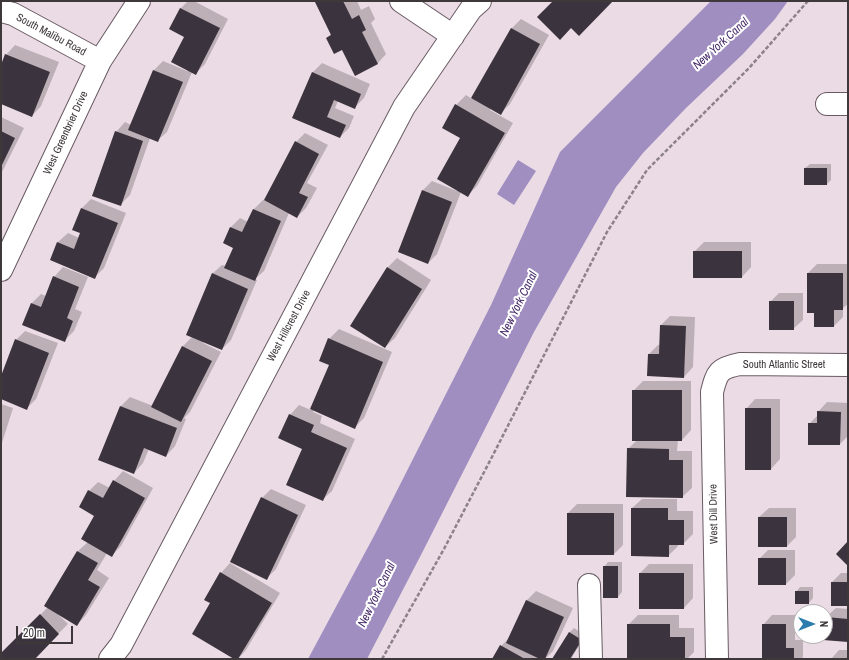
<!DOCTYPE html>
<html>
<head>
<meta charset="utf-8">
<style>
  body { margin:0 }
  #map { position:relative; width:849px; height:660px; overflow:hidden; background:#ebdbe4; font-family:"Archivo Narrow",sans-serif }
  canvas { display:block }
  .frame { position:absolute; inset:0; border:2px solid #3e383b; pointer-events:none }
  .north { position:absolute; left:793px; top:604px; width:40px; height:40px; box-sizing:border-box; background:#fff; border:1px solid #b2afb1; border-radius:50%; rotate:90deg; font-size:11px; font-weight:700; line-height:16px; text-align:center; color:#3e383b }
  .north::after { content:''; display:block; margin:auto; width:14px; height:18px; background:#2c7dae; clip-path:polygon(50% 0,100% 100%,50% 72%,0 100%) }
  .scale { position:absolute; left:16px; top:626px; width:57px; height:18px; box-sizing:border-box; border:2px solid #3e383b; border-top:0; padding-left:5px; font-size:12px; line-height:14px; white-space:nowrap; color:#3e383b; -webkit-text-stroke:3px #fff; paint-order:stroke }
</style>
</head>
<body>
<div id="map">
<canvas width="849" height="660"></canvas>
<div class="frame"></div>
<div class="north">N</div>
<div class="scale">20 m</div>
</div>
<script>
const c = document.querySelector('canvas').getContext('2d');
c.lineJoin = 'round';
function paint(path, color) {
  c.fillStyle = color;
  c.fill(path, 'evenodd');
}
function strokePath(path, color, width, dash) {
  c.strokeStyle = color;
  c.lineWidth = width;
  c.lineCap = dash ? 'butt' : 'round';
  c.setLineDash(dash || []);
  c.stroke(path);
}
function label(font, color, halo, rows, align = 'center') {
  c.font = font + ' "Archivo Narrow",sans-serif';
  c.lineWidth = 4;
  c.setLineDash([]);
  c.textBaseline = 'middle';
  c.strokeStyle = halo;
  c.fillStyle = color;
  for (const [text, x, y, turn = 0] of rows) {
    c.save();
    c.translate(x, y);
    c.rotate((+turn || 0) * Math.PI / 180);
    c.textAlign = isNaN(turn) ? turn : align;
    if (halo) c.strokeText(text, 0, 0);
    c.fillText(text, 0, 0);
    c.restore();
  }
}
paint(new Path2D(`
  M711 1H788L775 19 743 54 686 108 643 153 616 187 534 332 423 551 367 659H308L375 534 491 305 560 152Z
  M518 160 536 171 514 205 497 194Z`), '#a08ec1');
paint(new Path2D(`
  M188 1H194L228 19 205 64 195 74 192 72 167 132 157 141 150 138 130 195 121 204 116 132 125 122 131 125 154 70 163 61 187 71 188 70 185 36 171 29 181 8Z
  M317 1H357L361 10 369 6 375 19 371 23 386 54 377 64 343 49 327 38 332 33Z
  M521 19 549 35 510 104 501 113 491 108 490 110 513 123 477 186 467 196 461 192 437 254 428 263 399 252 423 190 432 181 457 191 462 138 443 127 456 105 466 95 472 99 512 28Z
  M15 45 59 62 41 106 32 116 1 103V67L6 55Z
  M322 63 370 84 364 98 354 108 338 101 335 108 354 116 349 128 340 137 293 117 312 73Z
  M1 117 24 128 1 174Z
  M305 133 328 145 307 183 317 188 306 208 297 217 289 213 264 271 255 279 257 280 231 340 222 349 204 341 203 343 221 352 190 412 184 418 186 419 175 446 166 456 149 449 143 463 134 473 100 459 121 406 130 397 153 406 183 346 193 336 212 274 222 265 226 266 234 247 231 227 240 218 248 222 254 209 263 200H265L296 142Z
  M810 164H831V180L827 184 805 168Z
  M91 199 126 213 104 268 94 278 51 260 58 242 68 233 79 238 81 233 73 229 82 208Z
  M704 242H751V267L742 277 694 252Z
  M397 258 431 280 395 338 385 347 387 268Z
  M817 264H848V304L843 308V317L834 326H815V312L808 273Z
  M63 267 88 277 75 309 82 312 74 331 64 341 24 324 32 303 41 294 46 296 54 277Z
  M779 293H803V320L793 329 770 302Z
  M670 316 695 317 693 367 684 377 649 354 658 345H660L661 325Z
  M339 329 392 352 364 418 355 427 314 410 313 412 322 416 320 423 355 439 332 491 322 500 304 448 290 415 299 405 311 410 330 365 329 339Z
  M25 331 58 343 36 399 27 408 1 398V379L16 340Z
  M643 381H691V430L682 440H678L677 451H692V488L682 497 628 449 637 440 633 391Z
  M755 399H780V459L771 469 746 409Z
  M827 402 848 403V436L840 444 809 424 818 415V412Z
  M1 404 13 408 1 446Z
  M123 471 153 488 121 546 112 555 107 553 97 570 109 578 86 615 77 625 58 614 68 624 33 659H1V655L48 607 45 605 78 551 88 542 96 515 89 491 98 482 110 488 114 481Z
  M271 489 306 505 276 569 266 579 262 498Z
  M642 499H677V511H693V534L683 544H678V546L668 556 632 508Z
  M577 504H623V545L614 554 568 513Z
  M769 508H796V537L787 546 759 517Z
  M768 550H795V575L786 584 759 559Z
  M608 562H622V592L618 597 604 567Z
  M230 563 280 593 246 650 238 659H236L212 603 221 573Z
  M649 564H693V598L684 608H640V573Z
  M841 573H848V605L832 582Z
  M800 587H813V598L809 603 796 592Z
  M536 591 573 608 553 651 545 659H493L501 646 511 636 527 600Z
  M836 608 848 609V641L825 636 826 617Z
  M638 615H679V628H694V652L687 659H628V625Z
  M772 615H795V640H803V657L801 659H763V625Z
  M574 628 585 635 571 659H553L569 633Z
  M839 650H848V659H831Z`), '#0003');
paint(new Path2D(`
  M317 1H343L352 19 359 15 366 30 362 32 378 64 355 76 342 50 334 54 326 38 331 35 315 2Z
  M553 1H613L579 36 571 28 560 40 537 17Z
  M180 8 220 28 196 75 171 62 184 37 169 29Z
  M511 28 540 44 501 115 471 98Z
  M5 54 50 72 32 117 1 104V65Z
  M153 70 183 82 158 142 128 130Z
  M312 72 361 94 355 109 334 100 327 117 346 125 340 138 292 118Z
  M455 104 505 133 468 197 437 179 460 138 442 128Z
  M1 131 15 138 1 167Z
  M115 131 143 141 121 206 92 196Z
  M295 141 319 154 299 193 308 197 297 218 264 200Z
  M804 168H827V185H804Z
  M422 190 452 202 428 264 398 252Z
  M81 208 118 223 95 279 50 260 57 242 74 249 80 233 72 230Z
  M253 209 281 221 255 281 224 268 233 248 223 243 230 227 242 232Z
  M693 251H742V278H693Z
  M387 267 422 289 385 348 350 326Z
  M212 273 248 289 222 350 186 335Z
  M807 273H843V310H834V327H814V313H807Z
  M53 276 79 287 67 318 73 321 65 342 22 325 31 303 41 307Z
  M769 301H794V330H769Z
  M660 325 686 326 684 378 647 376 648 354H659Z
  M328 338 383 362 355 429 310 409 329 365 319 361Z
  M15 339 49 353 27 410 1 399V376Z
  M182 346 212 361 181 422 151 407Z
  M632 390H682V441H632Z
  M120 406 177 428 166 457 144 448 134 474 98 460Z
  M745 408H771V470H745Z
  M817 411 841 412 840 445H808V423H817Z
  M289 414 314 425 311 432 347 448 323 501 286 485 302 449 278 438Z
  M627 448 669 449V460H683V498L626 497Z
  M113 480 145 498 112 557 81 539 94 516 79 507 88 490 103 498Z
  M261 497 298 515 267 580 230 562Z
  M631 508H668V520H684V545H669V557L631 556Z
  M567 513H614V555H567Z
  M758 517H787V547H758Z
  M848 541V566L836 554Z
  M77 551 98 563 88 580 100 587 77 626 44 606Z
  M758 558H786V585H758Z
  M603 566H618V598H603Z
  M220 572 272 603 238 659H234L192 634 210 603 204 600Z
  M639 573H684V609H639Z
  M831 582H848V606H831Z
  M795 591H809V604H795Z
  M526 600 564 617 545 659H540L506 643Z
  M40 614 59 634 35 659H1V653Z
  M826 617 848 619V642L823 640 824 636H825Z
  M627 624H670V637H685V659H627Z
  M762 624H786V648H794V659H762Z
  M569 632 582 640 570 659H552Z
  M500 645 525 659H492Z`), '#3b333d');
const minor = new Path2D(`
  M401 1 453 36
  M1 11 13 14 100 61
  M827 104H848
  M1 270 100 61 139 1
  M589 585 591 659
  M110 659 121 645 404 107 471 9 480 1
  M717 659 712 392C717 372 719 368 740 364L848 365`);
strokePath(minor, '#695b63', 24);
strokePath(new Path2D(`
  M382 659 444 549 493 455 607 232 647 170 749 68 808 1`), '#8c8288', 2.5, [4, 2]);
strokePath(minor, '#fff', 22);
label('11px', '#3e383b', '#fff', [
  ["South Malibu Road",51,35,28],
  ["West Greenbrier Drive",66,133,-65],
  ["West Hillcrest Drive",289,326,-62],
  ["South Atlantic Street",784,365],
  ["West Dill Drive",714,514,-91]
]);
label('italic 12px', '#462b6a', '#fff', [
  ["New York Canal",721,44,-42],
  ["New York Canal",519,304,-64],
  ["New York Canal",377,595,-64]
]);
</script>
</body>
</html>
